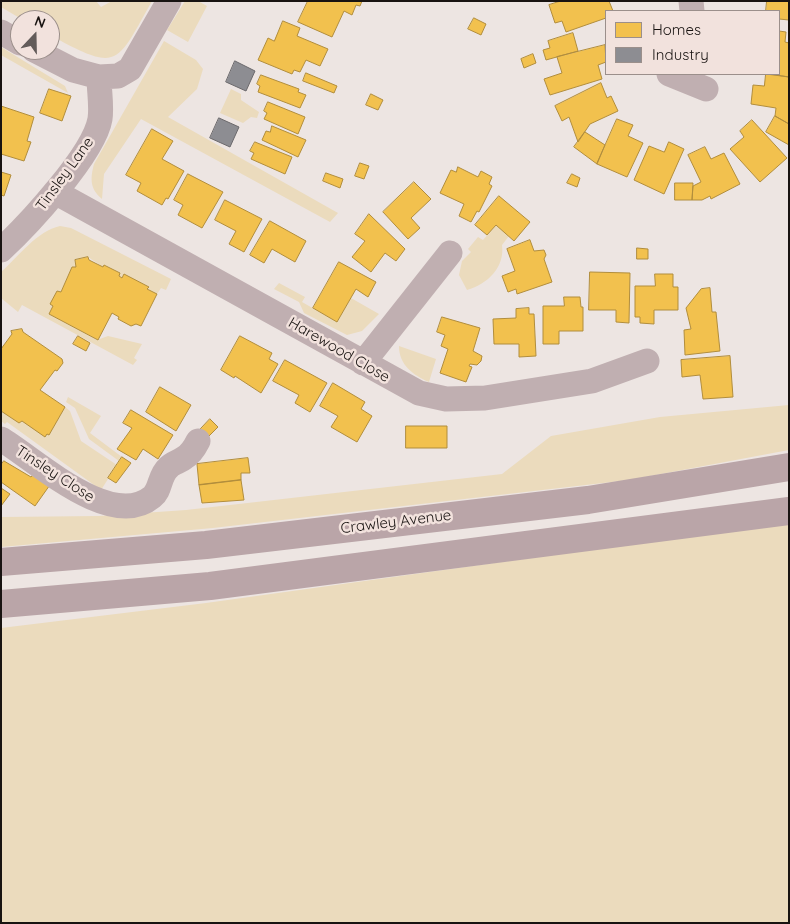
<!DOCTYPE html>
<html>
<head>
<meta charset="utf-8">
<style>
  body { margin:0 }
  #map { position:relative; width:790px; height:924px; overflow:hidden; background:#ede5e2; font-family:Quicksand,sans-serif }
  canvas { display:block }
  .frame { position:absolute; inset:0; border:2px solid #181311; pointer-events:none }
  .legend { position:absolute; left:605px; top:10px; width:175px; height:65px; box-sizing:border-box; background:#f2e2dd; border:1px solid #9b8f8b; margin:0; padding:6px 9px; list-style:none; font-size:15px; color:#181311 }
  .legend li { display:flex; align-items:center; gap:10px; height:25px }
  .legend b { width:25px; border:1px solid #9b8f8b }
  .north { position:absolute; left:10px; top:10px; width:50px; height:50px; box-sizing:border-box; background:#f2e2dd; border:1px solid #9b8f8b; border-radius:50%; rotate:21deg; font-size:14px; font-weight:700; line-height:20px; text-align:center; color:#181311 }
  .north::after { content:''; display:block; margin:auto; width:18px; height:22px; background:#635c5a; clip-path:polygon(50% 0,100% 100%,50% 72%,0 100%) }
</style>
</head>
<body>
<div id="map">
<canvas width="790" height="924"></canvas>
<div class="frame"></div>
<ul class="legend">
<li><b style="height:14px;background:#f2c14e"></b>Homes</li>
<li><b style="height:14px;background:#8d8d92"></b>Industry</li>
</ul>
<div class="north">N</div>
</div>
<script>
const c = document.querySelector('canvas').getContext('2d');
c.lineJoin = 'round';
function paint(path, color) {
  c.fillStyle = color;
  c.fill(path, 'evenodd');
}
function strokePath(path, color, width, dash) {
  c.strokeStyle = color;
  c.lineWidth = width;
  c.lineCap = dash ? 'butt' : 'round';
  c.setLineDash(dash || []);
  c.stroke(path);
}
function label(font, color, halo, rows, align = 'center') {
  c.font = font + ' Quicksand,sans-serif';
  c.lineWidth = 5;
  c.setLineDash([]);
  c.textBaseline = 'middle';
  c.strokeStyle = halo;
  c.fillStyle = color;
  for (const [text, x, y, turn = 0] of rows) {
    c.save();
    c.translate(x, y);
    c.rotate((+turn || 0) * Math.PI / 180);
    c.textAlign = isNaN(turn) ? turn : align;
    if (halo) c.strokeText(text, 0, 0);
    c.fillText(text, 0, 0);
    c.restore();
  }
}
paint(new Path2D(`
  M1 1H96L101 7 112 1H152C116 65 119 73 50 35V20H23L1 7Z
  M185 1H198L207 6 188 42 167 30Z
  M164 41 196 60 203 69 197 89 168 117 338 213 330 222 141 119 104 174 102 199C90 189 90 179 94 164Z
  M1 47 65 86 68 93 1 55Z
  M231 89 241 94V100L259 112 257 118 251 117 243 123 220 113Z
  M496 225 509 236 502 245C505 267 488 284 467 290L459 275 462 261 471 252 468 249 478 237 483 240Z
  M60 226 71 228 171 279 166 290 161 288 157 294 147 289 148 287 124 274 122 278 119 276 120 273 105 265 103 267 88 257 75 260 76 267H72L61 292 57 291 51 304 53 306 49 314 97 340 108 336 142 344 134 358 137 360 133 365 22 305 18 312 1 298V272C19 256 37 231 60 226Z
  M279 283 305 297 302 302 337 322 351 298 379 314 362 331 347 335 304 313 299 302 274 289Z
  M399 346 436 359 429 382C413 375 399 365 399 346Z
  M68 397 101 416 90 433 122 457 119 461 89 439 75 408 66 402Z
  M789 405V450L629 480 213 528 1 547V517L99 516 186 510 502 474 551 436 660 417Z
  M65 407 70 411 81 441 117 465 101 490 7 422 5 424 1 421V411L19 423 22 421 49 435Z
  M789 522V923H1V628L206 603Z`), '#ebdbbd');
const homes = new Path2D(`
  M308 1H362L360 6 356 5 352 15 344 11 332 37 298 22Z
  M561 1H609L613 11H606V18L566 32 562 21 555 23 549 5Z
  M767 1H789V20L779 19V11H766Z
  M474 18 486 24 481 35 468 29Z
  M283 21 300 28 297 36 328 49 320 66 306 60 300 72 294 70 292 74 258 60 268 38 274 41Z
  M779 31 786 32 785 42 789 43V77L770 74H779Z
  M573 33 578 51 546 60 543 50 550 48 548 41Z
  M605 45 606 62 598 65 602 79 550 95 544 79 562 73 557 57Z
  M533 54 536 63 524 68 521 59Z
  M306 73 337 86 334 93 303 81Z
  M766 74 789 77V124L775 116 776 108 751 104 753 85 764 86Z
  M261 75 299 89 298 92 306 95 300 108 258 92 260 86 257 84Z
  M601 83 607 98 611 96 618 111 590 124 578 142 569 117 562 121 555 106Z
  M49 89 71 96 62 121 40 113Z
  M371 94 383 100 378 110 366 105Z
  M268 102 305 117 298 134 264 119 267 113 264 111Z
  M1 106 34 117 27 141 31 142 24 161 1 154Z
  M775 116 789 124V145L766 132Z
  M617 119 633 125 628 136 643 143 627 177 597 164Z
  M752 120 787 158 760 182 730 149 744 137 740 131Z
  M272 126 306 140 298 157 262 140 266 131 270 132Z
  M152 129 173 141 162 159 184 171 168 199 166 198 162 205 137 191 141 183 126 175Z
  M585 132 605 145 597 164 574 147Z
  M255 142 292 157 285 174 251 159 254 153 250 151Z
  M669 142 684 149 664 194 634 180 649 146 664 152Z
  M705 147 711 159 724 153 740 184 711 199 710 196 702 200H692L693 186 701 182 688 155Z
  M360 163 369 166 364 179 355 176Z
  M458 167 478 177 481 171 492 177 489 184 492 186 479 212 477 211 471 222 459 216 464 204 440 193 451 170 456 172Z
  M1 172 11 175 4 196 1 195Z
  M326 173 343 179 340 188 323 181Z
  M188 174 223 192 202 228 178 215 183 205 174 200Z
  M572 174 580 178 577 187 567 183Z
  M414 182 431 199 411 218 420 228 408 239 383 212Z
  M675 183H693L692 200H675Z
  M499 196 530 222 514 241 496 225 487 235 475 225Z
  M225 200 262 219 244 252 229 244 236 231 215 220Z
  M369 214 405 249 396 261 385 253 371 272 352 257 365 241 355 234Z
  M270 221 306 241 295 262 272 249 264 263 250 255Z
  M530 240 534 251 544 250 546 255 544 259 552 282 517 294 516 289 508 292 502 276 515 271 507 249Z
  M637 248 648 249V259H637Z
  M88 257 89 260 103 267 104 265 120 273 119 276 122 278 124 274 149 287 147 289 157 294 141 326 136 324 131 326 118 319 119 317 112 313 98 340 49 314 53 306 50 304 57 291 61 292 72 267H76L75 260Z
  M339 262 376 282 368 297 356 289 337 322 313 308Z
  M590 272 630 273 629 323 616 322V310H589Z
  M655 274H673V287H678V310H654V324L640 323V317H635V286H655Z
  M710 288 712 312H716L720 351 685 355 684 330 691 329 686 308 701 289Z
  M564 297H580L581 307H583V331H559V344H543V306H564Z
  M529 308V314H534L536 356 519 357V344H494L493 319 516 318V309Z
  M442 317 480 328 473 351 482 356 481 361 477 365 470 364 469 366 472 367 466 382 440 373 448 349 441 346 445 335 437 332Z
  M22 329 23 332 62 359 63 363 57 371 55 370 40 390 65 407 49 435 47 434 45 437 22 421 19 423 1 411V349L12 334 11 331Z
  M78 336 90 343 86 351 73 344Z
  M240 336 272 353 269 359 278 364 261 393 235 376 234 378 221 370Z
  M730 356 733 397 703 399 700 375 682 377 681 360Z
  M285 360 327 383 310 412 295 403 299 395 273 381Z
  M333 383 365 402 361 409 372 416 357 442 331 427 338 416 320 406Z
  M160 387 191 405 176 431 146 412Z
  M131 410 173 435 158 459 143 449 136 460 117 449 132 428 123 423Z
  M210 419 218 427 204 441 196 434Z
  M406 426H447V448H406Z
  M122 457 131 463 116 483 108 478Z
  M248 458 250 473H241V480L199 485 197 464Z
  M4 461 31 477 36 471 52 482 35 506 1 482V465Z
  M241 480 244 500 202 503 199 485Z
  M1 488 10 494 1 506Z`);
paint(homes, '#f2c14e');
strokePath(homes, '#b18d3c', 1);
const industry = new Path2D(`
  M235 61 255 71 246 91 226 82Z
  M219 118 239 127 230 147 210 138Z`);
paint(industry, '#8d8d92');
strokePath(industry, '#6a686b', 1);
strokePath(new Path2D(`
  M691 1 692 11
  M1 32 20 43
  M34 50 73 70 99 77
  M669 74 706 89
  M55 192 419 393 446 399 485 398 592 381 647 361
  M1 250C28 225 94 154 100 119 102 106 99 91 99 77L118 76 130 69 169 1
  M363 363 450 253
  M1 439C36 460 111 531 152 497 161 490 159 476 168 468 172 463 179 462 184 458 191 454 195 447 198 441`), '#c0afb1', 25);
strokePath(new Path2D(`
  M1 562 206 545 588 500 789 467
  M1 604 210 586 789 511`), '#baa5a8', 28);
label('15px', '#181311', '#f2e2dd', [
  ["Tinsley Lane",65,174,-54],
  ["Harewood Close",339,350,30],
  ["Tinsley Close",55,474,33],
  ["Crawley Avenue",396,522,-7]
]);
</script>
</body>
</html>
